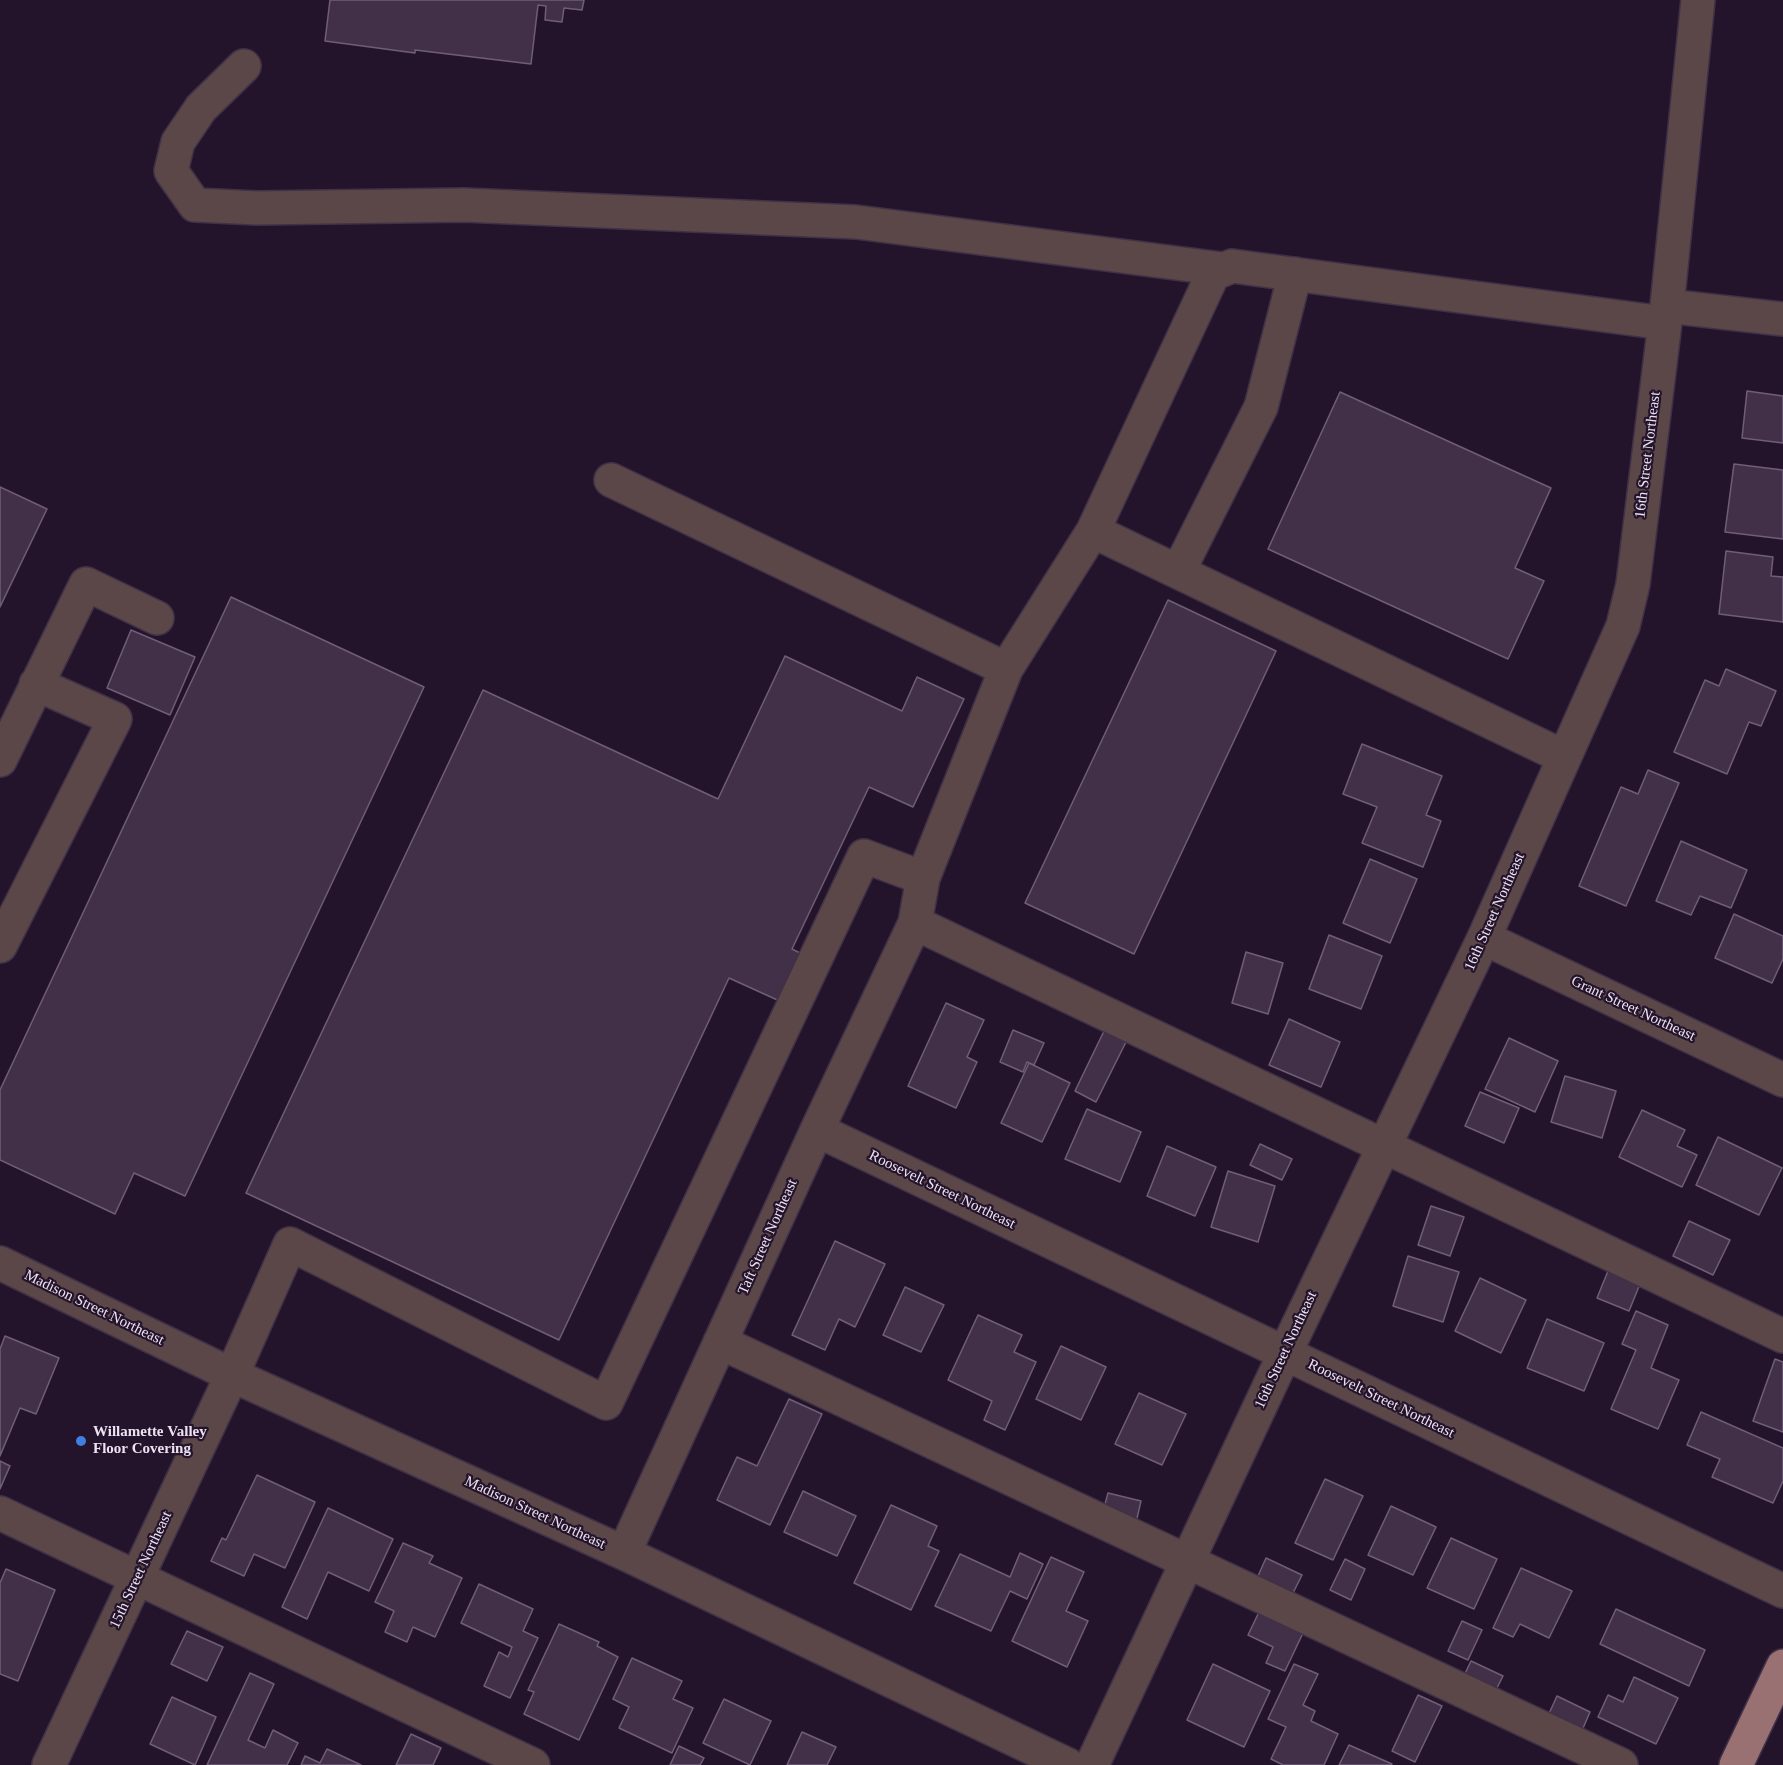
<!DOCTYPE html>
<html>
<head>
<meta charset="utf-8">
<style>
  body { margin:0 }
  canvas { display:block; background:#24142b }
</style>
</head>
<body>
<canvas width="1783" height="1765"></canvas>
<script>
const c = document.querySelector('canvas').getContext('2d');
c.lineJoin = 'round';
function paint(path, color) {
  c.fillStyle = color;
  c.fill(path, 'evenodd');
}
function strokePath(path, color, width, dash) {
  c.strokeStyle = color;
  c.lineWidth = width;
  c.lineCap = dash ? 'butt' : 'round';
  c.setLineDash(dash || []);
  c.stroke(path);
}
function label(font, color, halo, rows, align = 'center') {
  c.font = font + ' Georgia,serif';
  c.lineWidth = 4.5;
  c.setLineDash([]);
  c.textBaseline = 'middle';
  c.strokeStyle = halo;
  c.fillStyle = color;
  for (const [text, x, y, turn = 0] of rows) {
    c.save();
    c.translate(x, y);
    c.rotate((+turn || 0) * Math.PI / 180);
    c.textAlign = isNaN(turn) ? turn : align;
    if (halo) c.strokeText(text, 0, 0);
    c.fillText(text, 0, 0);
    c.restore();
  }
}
const building = new Path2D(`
  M330 0H584L582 10 564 8 562 22 545 20 546 6 538 5 531 64 415 50V53L325 41Z
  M1747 391 1783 396V443L1742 438Z
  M1340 392 1551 488 1515 568 1544 581 1508 659 1268 549Z
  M1734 464 1783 470V539L1725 532Z
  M0 487 47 509 0 607Z
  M1726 551 1773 557 1771 576 1783 577V622L1719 614Z
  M231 597 424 687 185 1196 134 1173 115 1214 0 1160V1090Z
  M1168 600 1276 651 1134 954 1025 903Z
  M131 630 195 657 170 715 107 688Z
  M785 656 902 711 917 677 964 699 913 807 869 787 792 949 806 956 784 1003 729 978 559 1340 246 1193 483 690 718 799Z
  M1726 669 1776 691 1761 726 1749 722 1727 774 1674 752 1705 680 1719 686Z
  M1362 744 1442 776 1426 815 1441 821 1423 867 1362 843 1377 807 1343 794Z
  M1648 770 1679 783 1626 906 1579 886 1621 787 1638 794Z
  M1681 841 1747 870 1731 908 1700 896 1691 915 1656 901Z
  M1370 859 1417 879 1390 943 1343 923Z
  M1734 914 1783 936V959L1772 983 1715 958Z
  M1329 935 1382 956 1361 1009 1309 989Z
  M1246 952 1283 963 1268 1014 1232 1003Z
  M946 1003 984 1020 967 1057 977 1062 956 1108 908 1086Z
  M1289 1019 1340 1042 1321 1087 1269 1065Z
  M1013 1030 1044 1043 1034 1065 1027 1062 1023 1072 1000 1062Z
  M1104 1031 1126 1042 1096 1102 1075 1091Z
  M1509 1038 1558 1061 1535 1112 1485 1089Z
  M1029 1063 1070 1083 1042 1142 1001 1123Z
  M1565 1076 1616 1091 1602 1138 1551 1122Z
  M1480 1092 1519 1108 1504 1143 1465 1126Z
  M1087 1109 1141 1132 1120 1182 1065 1159Z
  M1642 1110 1685 1130 1677 1146 1697 1155 1682 1187 1619 1157Z
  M1718 1137 1782 1168 1759 1215 1696 1185Z
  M1260 1144 1292 1159 1282 1180 1250 1165Z
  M1167 1146 1216 1167 1195 1216 1147 1196Z
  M1228 1171 1275 1186 1258 1242 1211 1227Z
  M1431 1206 1464 1217 1450 1256 1418 1245Z
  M1689 1221 1730 1240 1713 1275 1673 1256Z
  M835 1241 885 1264 855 1327 839 1319 825 1350 792 1335Z
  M1408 1256 1459 1272 1443 1322 1393 1306Z
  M1608 1271 1640 1284 1629 1311 1597 1298Z
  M1480 1278 1526 1300 1501 1353 1455 1331Z
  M905 1287 944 1305 921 1352 883 1335Z
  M1636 1311 1668 1325 1651 1368 1679 1380 1658 1429 1611 1409 1636 1350 1622 1344Z
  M978 1315 1022 1335 1014 1352 1036 1362 1005 1430 984 1420 992 1401 948 1380Z
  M1547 1319 1604 1343 1584 1391 1527 1368Z
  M5 1336 59 1358 36 1414 20 1408 0 1456V1349Z
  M1061 1346 1106 1367 1081 1420 1036 1399Z
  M1775 1359 1783 1362V1432L1753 1421Z
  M1139 1393 1186 1414 1162 1465 1115 1444Z
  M789 1399 822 1414 770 1525 717 1500 737 1457 757 1466Z
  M1701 1412 1783 1448V1481L1773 1503 1712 1477 1720 1459 1687 1445Z
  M0 1461 10 1466 0 1489Z
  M257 1475 315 1502 285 1568 254 1554 244 1576 211 1561 222 1538 226 1540Z
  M1325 1479 1363 1496 1333 1560 1295 1543Z
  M803 1491 856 1516 837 1556 784 1532Z
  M1108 1493 1141 1501 1135 1527 1101 1519Z
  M891 1505 937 1526 928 1546 939 1551 911 1610 854 1583Z
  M1391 1506 1436 1527 1413 1575 1368 1555Z
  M328 1508 393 1539 369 1591 328 1572 307 1619 282 1607Z
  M1451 1538 1497 1559 1474 1609 1427 1588Z
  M403 1543 433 1556 429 1563 462 1578 435 1637 413 1627 407 1642 385 1632 394 1611 375 1602Z
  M1020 1553 1043 1564 1027 1599 1010 1591 991 1631 935 1606 960 1554 1010 1577Z
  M1051 1557 1084 1572 1066 1611 1088 1621 1067 1667 1012 1641Z
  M1266 1558 1302 1575 1289 1601 1254 1585Z
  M1345 1559 1365 1569 1351 1600 1330 1590Z
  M1521 1568 1572 1591 1549 1638 1520 1624 1513 1637 1493 1628Z
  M6 1569 55 1590 18 1681 0 1674V1583Z
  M479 1584 533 1609 523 1631 538 1638 510 1698 484 1686 499 1652 508 1657 512 1647 461 1623Z
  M1616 1609 1705 1650 1689 1686 1600 1644Z
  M1259 1612 1303 1633 1285 1671 1266 1663 1273 1647 1248 1635Z
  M1462 1621 1482 1630 1468 1660 1448 1651Z
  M559 1624 599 1642 597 1646 618 1657 579 1740 524 1714 534 1692 528 1690Z
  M187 1631 223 1647 207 1681 171 1664Z
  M632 1658 682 1681 673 1699 693 1708 672 1753 619 1728 629 1707 613 1699Z
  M1471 1661 1503 1676 1493 1696 1461 1682Z
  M1213 1664 1270 1691 1244 1747 1187 1720Z
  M1294 1664 1318 1674 1303 1705 1315 1711 1311 1721 1338 1734 1324 1765H1283L1271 1759 1286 1727 1268 1719Z
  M250 1673 274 1684 248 1740 265 1748 273 1730 298 1743 287 1765H207Z
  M1634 1677 1678 1698 1656 1744 1598 1717 1608 1695 1623 1702Z
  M1418 1695 1442 1706 1415 1762 1392 1751Z
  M1557 1696 1590 1712 1581 1733 1547 1718Z
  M172 1697 216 1717 195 1765 150 1744Z
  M724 1699 771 1721 750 1765 703 1743Z
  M802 1732 836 1747 827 1765H787Z
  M411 1734 441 1748 433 1765H396Z
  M1349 1745 1392 1764 1391 1765H1339Z
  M679 1746 704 1758 700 1765H670Z
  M327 1749 361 1765H301L305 1756 320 1763Z`);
paint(building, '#423049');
strokePath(building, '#705d78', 1.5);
const minor = new Path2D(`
  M244 66 201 108 178 142 171 171 195 205 257 208 464 205 856 222 1222 269
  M1667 306 1783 319
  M611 480 1006 669
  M1178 572 1261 407 1295 274
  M1564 757 1093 531 1213 274 1232 266 1664 323
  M0 760 86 584 157 618
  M915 923 1783 1336
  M1484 938 1783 1080
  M0 946 115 719 36 684
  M817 1130 1783 1591
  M0 1263 232 1375 624 1553 1068 1765
  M720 1342 1621 1765
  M0 1513 533 1765
  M624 1553 817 1130 915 923 923 878 1006 669 1093 531
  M49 1765 232 1375 290 1244 606 1403 864 856 923 878
  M1092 1765 1285 1353 1484 938 1623 626 1633 584 1667 306 1698 0`);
const major = new Path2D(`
  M1736 1765 1783 1666`);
strokePath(minor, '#403147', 36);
strokePath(major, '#403147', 36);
strokePath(minor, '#5b4748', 33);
strokePath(major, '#9a7173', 33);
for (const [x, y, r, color] of [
  [81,1441,6,"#3f7fe0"]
]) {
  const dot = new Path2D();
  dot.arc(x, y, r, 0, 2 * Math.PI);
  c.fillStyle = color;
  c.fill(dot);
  strokePath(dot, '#24142b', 2);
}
label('15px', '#ede2f2', '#24142b', [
  ["16th Street Northeast",1648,455,-83],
  ["16th Street Northeast",1495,912,-66],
  ["Grant Street Northeast",1633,1009,25],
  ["Roosevelt Street Northeast",942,1190,26],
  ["Taft Street Northeast",768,1237,-66],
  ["Madison Street Northeast",94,1308,26],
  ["16th Street Northeast",1286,1350,-65],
  ["Roosevelt Street Northeast",1381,1399,26],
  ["Madison Street Northeast",535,1513,25],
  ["15th Street Northeast",141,1570,-65]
]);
label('bold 15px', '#ede2f2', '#24142b', [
  ["Willamette Valley",93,1432],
  ["Floor Covering",93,1449]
], 'left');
</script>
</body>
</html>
